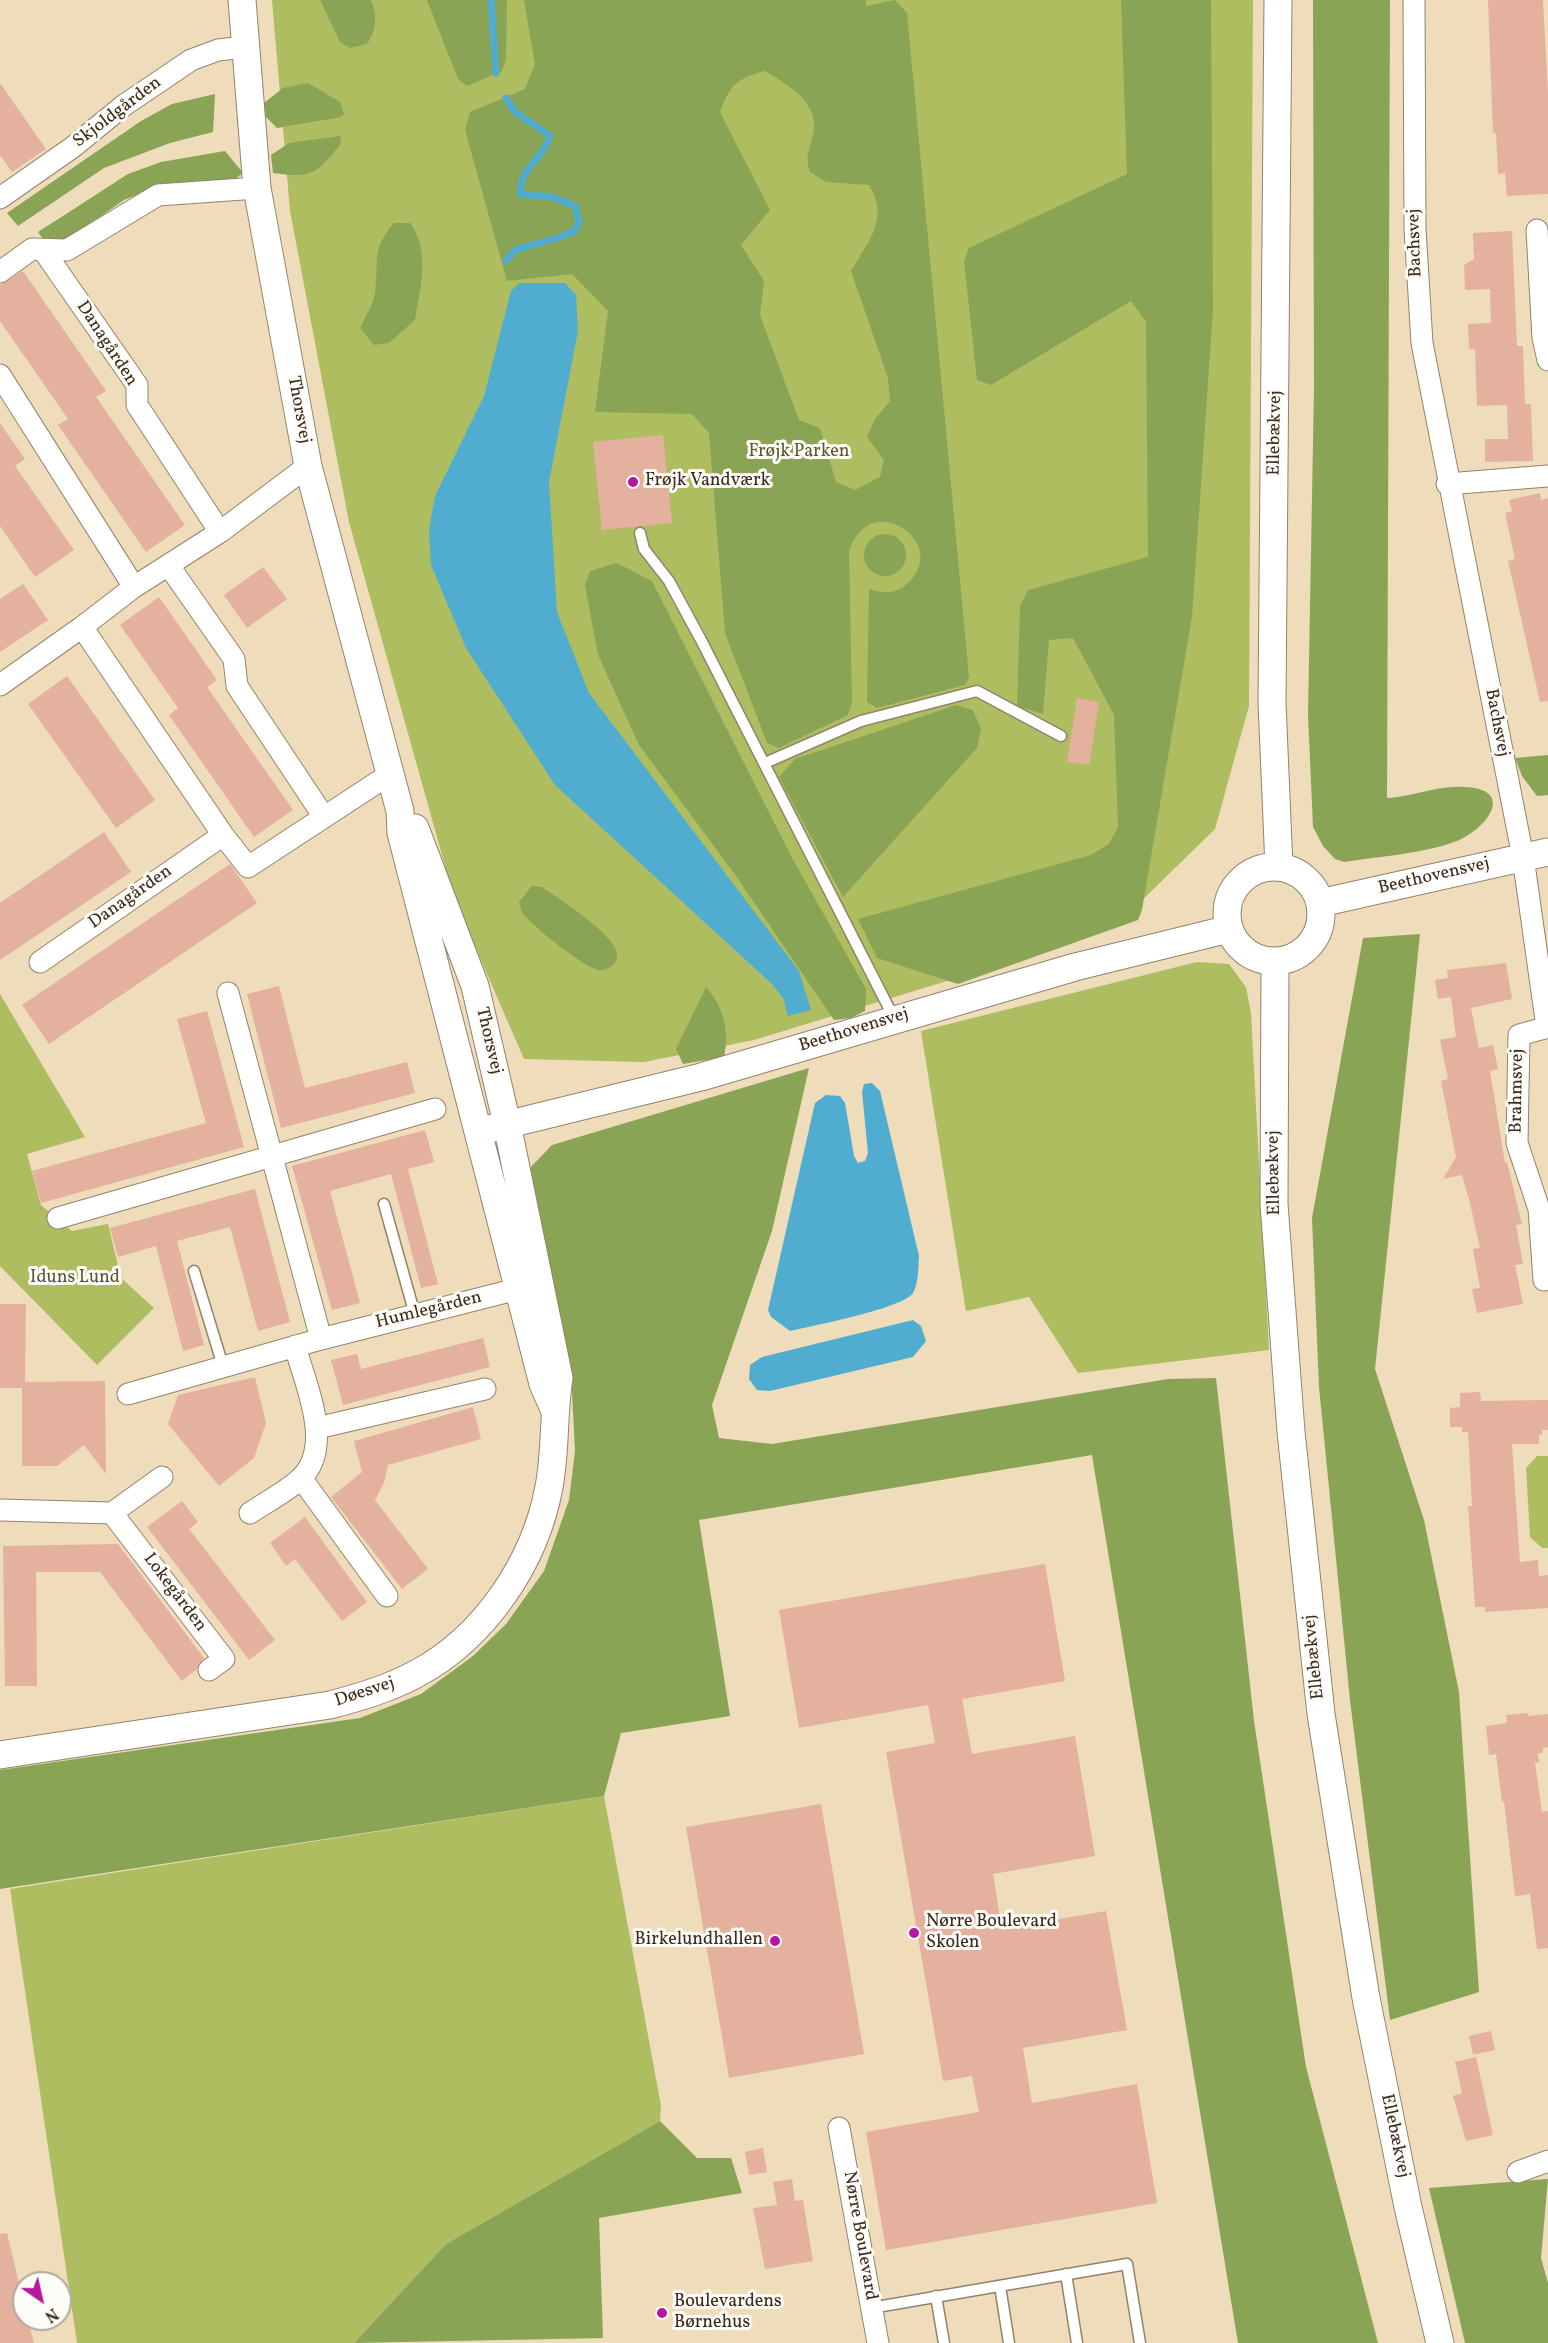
<!DOCTYPE html>
<html>
<head>
<meta charset="utf-8">
<style>
  body { margin:0 }
  #map { position:relative; width:1548px; height:2343px; overflow:hidden; background:#eedcba; font-family:Vollkorn,serif }
  canvas { display:block }
  .north { position:absolute; left:12px; top:2271px; width:60px; height:60px; box-sizing:border-box; background:#fdfcf7; border:2px solid #afa8a0; border-radius:50%; rotate:146deg; font-size:16px; font-weight:700; line-height:24px; text-align:center; color:#3b2a1e }
  .north::after { content:''; display:block; margin:auto; width:21px; height:27px; background:#b5179e; clip-path:polygon(50% 0,100% 100%,50% 72%,0 100%) }
</style>
</head>
<body>
<div id="map">
<canvas width="1548" height="2343"></canvas>
<div class="north">N</div>
</div>
<script>
const c = document.querySelector('canvas').getContext('2d');
c.lineJoin = 'round';
function paint(path, color) {
  c.fillStyle = color;
  c.fill(path, 'evenodd');
}
function strokePath(path, color, width, dash) {
  c.strokeStyle = color;
  c.lineWidth = width;
  c.lineCap = dash ? 'butt' : 'round';
  c.setLineDash(dash || []);
  c.stroke(path);
}
function label(font, color, halo, rows, align = 'center') {
  c.font = font + ' Vollkorn,serif';
  c.lineWidth = 6;
  c.setLineDash([]);
  c.textBaseline = 'middle';
  c.strokeStyle = halo;
  c.fillStyle = color;
  for (const [text, x, y, turn = 0] of rows) {
    c.save();
    c.translate(x, y);
    c.rotate((+turn || 0) * Math.PI / 180);
    c.textAlign = isNaN(turn) ? turn : align;
    if (halo) c.strokeText(text, 0, 0);
    c.fillText(text, 0, 0);
    c.restore();
  }
}
paint(new Path2D(`
  M272 0H1253L1249 706 1215 829 1136 906 1022 958 754 1040 644 1062 524 1059 454 898 349 522 290 211Z
  M1197 962 1229 964 1246 987 1251 1013 1269 1350 1078 1373 1029 1297 966 1311 921 1031Z
  M0 994 85 1137 27 1154 41 1205 72 1231 108 1224 121 1278 154 1308 97 1365 0 1266Z
  M1537 1456H1548V1548H1542L1530 1537 1526 1468Z
  M604 1796 661 2106 660 2121 446 2244 354 2343H77L10 1889Z`), '#aebd60');
paint(new Path2D(`
  M320 0H371C378 15 376 31 367 44L350 48 340 42Z
  M427 0H507L506 59 502 71 467 86 458 79Z
  M524 0H866V6L895 0 907 13 969 677 965 685 877 708 867 702 869 589C882 594 897 594 908 583 952 543 868 486 849 552L852 702 848 715 779 748 767 743 725 633 709 433 692 414 595 412 608 311 572 274 507 281 465 130 470 112 525 89 535 64ZM765 71C788 85 821 103 813 135 809 151 805 156 810 172L826 182 869 185C890 218 868 242 851 271L888 378 890 401 875 419 867 437 884 460 880 477 855 490 836 482 820 428 799 420 760 315 764 281 741 245 770 210 720 112C730 85 737 78 765 71Z
  M1121 0H1211L1213 309 1192 616 1142 910 1138 920 958 984 877 958 858 919 1091 855 1109 844 1118 827 1114 715 1073 638 1049 640 1043 714 1017 706 1020 606 1028 590 1148 557 1146 322 1131 301 991 385 977 380 964 261 969 248 1127 174Z
  M1313 0H1390L1387 798C1412 797 1439 785 1464 787 1516 789 1488 828 1457 841 1422 854 1381 856 1344 862L1335 859 1323 846 1313 827 1308 715 1314 388Z
  M308 83 340 102 344 114 341 117 277 128 266 117 264 103 283 88Z
  M215 94 213 132 170 143 104 168 18 226 7 213 141 121 172 104Z
  M340 136 341 142 339 146C315 176 310 178 273 173L271 155 289 143Z
  M225 151 243 173 234 180 152 189 124 200 61 244 48 246 38 232 128 174 161 162Z
  M394 223H410C431 251 420 288 415 320L389 343 374 345 360 328C365 317 373 305 375 293 379 263 371 248 394 223Z
  M864 555a21 21 0 1 1 42 0a21 21 0 1 1-42 0Z
  M617 563 652 581 791 856 866 989 865 1011 851 1018 834 1020 734 873 639 745 598 655 585 585 590 571Z
  M956 705 973 710 981 729 977 748 843 897 779 777 795 759Z
  M1548 755V795L1537 796 1522 776 1515 758Z
  M532 886 542 887C557 898 634 944 614 964 609 968 604 971 598 970 581 965 536 929 524 915 521 912 520 907 519 902Z
  M1420 934 1375 1369 1424 1520 1459 1692 1479 1992 1390 2020 1350 1700 1319 1387 1312 1218 1363 938Z
  M706 987C723 1006 730 1032 724 1057L683 1064 676 1049Z
  M809 1068 772 1231 712 1405 719 1438 772 1444 1168 1379 1216 1378 1254 1721 1306 2067 1378 2343H1238L1092 1455 699 1520 730 1716 621 1733 604 1796 0 1889V1770L360 1718 421 1694 473 1656 506 1624 544 1571 569 1500 575 1451 572 1391 530 1168 552 1145Z
  M660 2121 697 2158H731L742 2193 599 2218 603 2338 354 2343 446 2244Z
  M1548 2179 1541 2258 1548 2283V2343H1465L1429 2188Z`), '#8aa456');
paint(new Path2D(`
  M519 283H565L576 295 578 331 549 482 557 612 589 693 799 971 811 1010 788 1016 783 998 773 985 555 785 466 648 431 565 429 530 435 496 484 396 511 291Z
  M872 1083 880 1091 919 1256C918 1267 919 1282 913 1293 904 1308 812 1326 790 1331L771 1317 768 1310 815 1103 826 1095 840 1096 845 1103 854 1156 858 1163 865 1161 868 1153 862 1092 864 1084Z
  M913 1320 921 1326 926 1341 913 1357 770 1391 757 1390 749 1379 750 1365 762 1357Z`), '#51adcf');
strokePath(new Path2D(`
  M491 0 496 73
  M506 98 514 111 550 136C542 161 519 168 520 194L552 197 575 206 579 222 574 231 560 237 515 250 506 261`), '#51adcf', 7);
paint(new Path2D(`
  M1488 0H1543L1548 94V194L1507 196 1505 173 1498 174 1496 133H1493Z
  M0 83 46 149 12 172 0 155Z
  M1512 231 1517 346H1523L1525 404H1531L1533 461 1485 462V439H1508L1507 405 1477 406 1475 349H1469L1468 324 1491 323 1490 289 1465 290 1464 265 1474 259 1473 233Z
  M23 271 106 391 96 397 185 525 146 552 58 425 68 419 0 321V285Z
  M0 423 25 459 15 466 74 550 35 577 0 526Z
  M663 435 672 523 602 530 593 442Z
  M1540 493 1541 500 1548 498V701L1540 702 1508 561 1515 559 1505 513 1512 511 1509 500Z
  M263 567 287 599 247 628 224 595Z
  M23 584 48 620 0 652V599Z
  M159 597 217 680 207 687 293 810 254 837 169 715 178 708 120 625Z
  M67 676 155 800 116 828 28 704Z
  M1077 698 1099 702 1089 765 1067 762Z
  M104 832 131 872 0 960V903Z
  M230 864 257 903 49 1044 22 1005Z
  M1506 963 1512 999 1471 1008 1479 1048 1493 1045 1498 1069 1490 1071 1505 1163 1507 1162 1522 1224 1516 1225 1523 1264 1515 1265 1523 1304 1477 1313 1472 1289 1480 1288 1473 1249 1480 1248 1470 1203 1462 1175 1443 1179 1456 1157 1441 1081 1448 1079 1440 1040 1456 1037 1451 997 1438 999 1435 980 1448 978 1447 970Z
  M279 986 305 1088 407 1062 415 1093 281 1128 247 994Z
  M207 1011 244 1147 41 1203 32 1171 206 1123 177 1019Z
  M425 1130 434 1162 408 1169 438 1284 421 1288 391 1174 330 1191 360 1303 332 1310 292 1166Z
  M255 1189 290 1322 258 1331 230 1227 177 1241 204 1345 183 1351 156 1246 118 1257 110 1228Z
  M0 1304H26L25 1382 105 1381 106 1474 84 1445 57 1466H22V1388H0Z
  M483 1338 490 1367 343 1405 331 1360 357 1354 361 1369Z
  M255 1377 266 1423 254 1458 219 1486 168 1424 178 1395Z
  M1480 1392 1481 1401 1548 1400V1430H1542V1435H1539V1444H1512L1520 1562 1538 1560 1539 1576 1548 1575V1608L1485 1612V1607H1475L1468 1506H1472L1468 1432H1462V1427H1450V1408L1460 1407V1393Z
  M473 1407 481 1439 388 1465 384 1483 375 1500 428 1569 402 1589 331 1497 362 1472 354 1441Z
  M182 1501 198 1522 189 1529 275 1640 249 1660 147 1527Z
  M305 1517 367 1602 342 1621 295 1559 286 1566 270 1543Z
  M118 1544 204 1658 197 1669 182 1681 100 1572H36L37 1686H5L3 1546Z
  M1045 1564 1065 1681 962 1699 972 1754 1075 1736 1095 1856 993 1874 1002 1929 1106 1911 1127 2030 1023 2048 1032 2103 1137 2084 1157 2203 886 2250 866 2132 979 2112 972 2076 943 2081 886 1752 935 1743 928 1705 799 1728 779 1610Z
  M1528 1713V1716L1548 1714V1747L1543 1748V1753H1538L1539 1762 1535 1763 1542 1812 1548 1811V1948L1537 1949 1530 1894 1515 1896 1504 1801 1502 1802 1496 1754 1489 1755 1486 1726 1507 1723 1506 1715Z
  M821 1804 864 2054 729 2078 686 1827Z
  M1491 2031 1495 2050 1473 2055 1469 2036Z
  M1476 2057 1493 2135 1466 2141 1453 2096 1462 2093 1455 2062Z
  M763 2148 767 2172 749 2175 745 2152Z
  M792 2179 795 2201 803 2200 813 2261 765 2269 753 2208 777 2205 773 2182Z
  M7 2233 24 2304V2319H28L34 2343H0V2234Z`), '#e4b19e');
const service = new Path2D(`
  M640 533 644 549 669 581 701 640 894 1018
  M765 763 861 721 977 691 1061 736
  M384 1204 415 1315
  M194 1271 223 1366
  M1066 2274 1077 2343
  M1000 2286 1009 2343
  M936 2296 944 2343
  M871 2308 1127 2264 1140 2343`);
const minor = new Path2D(`
  M1414 0 1415 229 1422 343 1523 857 1547 1027
  M0 198 73 147 123 106 191 60 218 50 244 47
  M1537 230 1543 338 1548 360
  M43 250 137 385V405L220 532
  M0 272 32 249 67 250 158 195 257 188
  M0 375 134 587
  M1447 484 1548 476
  M169 566 234 659 237 686 324 817
  M82 627 134 587 220 532 308 466
  M0 685 82 627 223 835 248 867 390 774
  M40 962 223 835
  M228 993 321 1339
  M58 1218 435 1109
  M1544 1280 1539 1209 1517 1143 1519 1035 1548 1027
  M128 1394 321 1339 533 1285
  M317 1428 485 1389
  M301 1478 387 1596
  M0 1510 112 1513 224 1659 209 1670
  M112 1513 162 1477
  M250 1513C266 1502 286 1492 300 1479 335 1447 305 1384 295 1346
  M839 2128 878 2343
  M1518 2172 1548 2161`);
const tertiary = new Path2D(`
  M242 0 257 188 308 466 400 811 401 833 543 1384 554 1409
  M1278 0 1272 703 1279 867
  M1227 914a47 47 0 1 1 94 0a47 47 0 1 1-94 0Z
  M1320 903 1548 852
  M1275 961 1274 1204 1291 1432 1321 1714 1366 1998 1408 2207 1440 2343
  M489 1129 701 1077 1075 967 1229 929
  M0 1755 330 1705C360 1697 388 1689 416 1674 484 1638 535 1563 549 1487 556 1450 553 1415 559 1378L507 1124 475 986 415 828`);
strokePath(service, '#94836c', 13);
strokePath(minor, '#94836c', 23);
strokePath(tertiary, '#94836c', 29);
strokePath(service, '#fff', 10);
strokePath(minor, '#fff', 21);
strokePath(tertiary, '#fff', 27);
for (const [x, y, r, color] of [
  [633,482,6,"#b5179e"],
  [914,1933,6,"#b5179e"],
  [775,1941,6,"#b5179e"],
  [662,2313,6,"#b5179e"]
]) {
  const dot = new Path2D();
  dot.arc(x, y, r, 0, 2 * Math.PI);
  c.fillStyle = color;
  c.fill(dot);
  strokePath(dot, '#fdfcf7', 2);
}
label('18px', '#3b2a1e', '#fdfcf7', [
  ["Skjoldgården",118,113,-37],
  ["Bachsvej",1416,243,-92],
  ["Danagården",106,344,57],
  ["Thorsvej",298,410,80],
  ["Ellebækvej",1276,433,-89],
  ["Bachsvej",1496,723,79],
  ["Beethovensvej",1434,877,-13],
  ["Danagården",131,898,-35],
  ["Beethovensvej",854,1031,-17],
  ["Thorsvej",488,1041,77],
  ["Brahmsvej",1518,1091,-89],
  ["Ellebækvej",1275,1173,-91],
  ["Humlegården",429,1311,-14],
  ["Lokegården",174,1593,53],
  ["Ellebækvej",1315,1657,-96],
  ["Døesvej",365,1693,-18],
  ["Ellebækvej",1394,2136,78],
  ["Nørre Boulevard",859,2236,80]
]);
label('18px', '#5e5632', '#fdfcf7', [
  ["Frøjk Parken",799,453],
  ["Iduns Lund",75,1279]
]);
label('18px', '#3b2a1e', '#fdfcf7', [
  ["Frøjk Vandværk",645,482],
  ["Nørre Boulevard",926,1923],
  ["Skolen",926,1944],
  ["Birkelundhallen",763,1941,"right"],
  ["Boulevardens",674,2303],
  ["Børnehus",674,2324]
], 'left');
</script>
</body>
</html>
